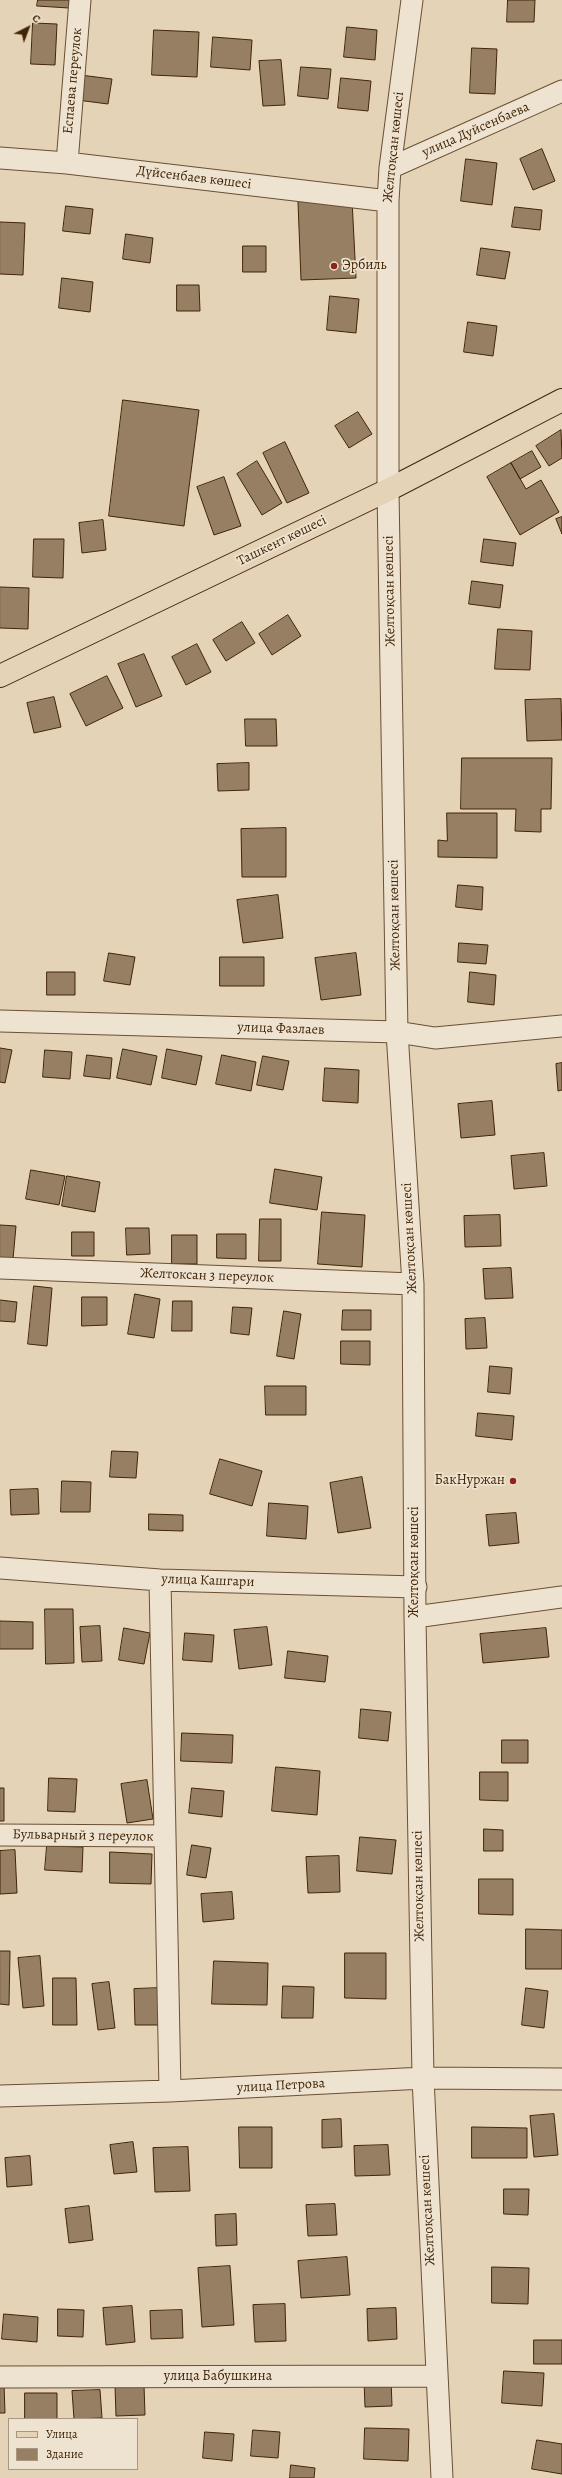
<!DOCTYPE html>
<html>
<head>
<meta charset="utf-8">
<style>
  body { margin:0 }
  #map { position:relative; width:562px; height:2478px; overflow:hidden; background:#e5d3b7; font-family:Alegreya,serif }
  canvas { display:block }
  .legend { position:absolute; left:8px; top:2418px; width:130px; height:52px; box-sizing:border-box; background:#eee2d0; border:1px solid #a99680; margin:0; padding:5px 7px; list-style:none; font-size:12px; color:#412507 }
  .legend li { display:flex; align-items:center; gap:8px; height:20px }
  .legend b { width:20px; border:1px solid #a99680 }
  .north { position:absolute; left:8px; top:8px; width:40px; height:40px; -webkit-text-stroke:3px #eee2d0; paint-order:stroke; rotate:42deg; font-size:11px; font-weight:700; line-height:16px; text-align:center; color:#412507 }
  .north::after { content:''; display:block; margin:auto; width:14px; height:18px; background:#412507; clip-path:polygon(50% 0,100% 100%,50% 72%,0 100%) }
</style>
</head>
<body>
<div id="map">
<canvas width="562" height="2478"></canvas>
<ul class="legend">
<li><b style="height:5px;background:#e5d3b7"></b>Улица</li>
<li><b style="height:11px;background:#967f63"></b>Здание</li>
</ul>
<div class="north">С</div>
</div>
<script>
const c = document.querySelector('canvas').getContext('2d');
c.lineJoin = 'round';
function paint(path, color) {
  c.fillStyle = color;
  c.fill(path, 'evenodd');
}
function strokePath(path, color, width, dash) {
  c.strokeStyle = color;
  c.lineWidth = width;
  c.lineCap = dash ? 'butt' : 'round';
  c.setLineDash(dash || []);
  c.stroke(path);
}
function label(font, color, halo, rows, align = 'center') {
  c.font = font + ' Alegreya,serif';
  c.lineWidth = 3.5;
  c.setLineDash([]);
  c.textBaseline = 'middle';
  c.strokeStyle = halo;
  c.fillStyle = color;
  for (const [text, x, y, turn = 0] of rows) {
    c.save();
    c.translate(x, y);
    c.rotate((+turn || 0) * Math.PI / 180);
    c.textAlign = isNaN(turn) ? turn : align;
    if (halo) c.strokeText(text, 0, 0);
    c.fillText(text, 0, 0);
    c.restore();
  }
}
const building = new Path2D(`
  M38 0H69V8L37 6Z
  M508 0H535L534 22H507Z
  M33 23 57 24 55 65 31 64Z
  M347 27 377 30 375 60 344 57Z
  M154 30 199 32 197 77 152 75Z
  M213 37 252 40 250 70 211 67Z
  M472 48 497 49 495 94 470 93Z
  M281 60 285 105 263 106 259 61Z
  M301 67 331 69 328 99 298 96Z
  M80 75 112 79 108 104 77 100Z
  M341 78 371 81 368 111 338 108Z
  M542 149 555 181 533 190 520 159Z
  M466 159 497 163 492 205 461 201Z
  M352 200 356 278 301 280 298 202Z
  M66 206 93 209 90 234 63 231Z
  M515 207 542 210 540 230 512 227Z
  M0 222 25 223 23 275 0 274Z
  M126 234 153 238 150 263 123 259Z
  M243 246H266V272H243Z
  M481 248 510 252 505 279 477 275Z
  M62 278 93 282 90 312 59 308Z
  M177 285H199L200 311H177Z
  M330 296 359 299 356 333 327 330Z
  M468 322 497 326 493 356 464 352Z
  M123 400 199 410 184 526 109 516Z
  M358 412 372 434 349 448 335 426Z
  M561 430 562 458 549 466 536 446Z
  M285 442 309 493 287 503 263 453Z
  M532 451 541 467 520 479 511 463Z
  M257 461 282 503 262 515 237 474Z
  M511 463 526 489 541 480 559 512 520 535 487 477Z
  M224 477 241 526 214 535 197 487Z
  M562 517V534L556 519Z
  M103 520 106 550 82 553 79 523Z
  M34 539H64L63 578 33 577Z
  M484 539 516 543 513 566 481 562Z
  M472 581 503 585 500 608 469 604Z
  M0 587 29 588 28 629 0 628Z
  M288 615 301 636 272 655 259 634Z
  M242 622 255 643 226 661 213 640Z
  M498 629 532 631 530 670 495 669Z
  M197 644 211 672 186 685 172 657Z
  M144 654 162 696 136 707 118 664Z
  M107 676 123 708 86 726 70 694Z
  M54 697 61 727 34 733 27 703Z
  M561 699 562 740 527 741 525 700Z
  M245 719H276L277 746H246Z
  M462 758H552L551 809H541V832L515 831 516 809H461Z
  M249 763V790L218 791 217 764Z
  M447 813H497V858L438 857V840L447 841Z
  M286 828V877H242L241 829Z
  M458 885 483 887 482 910 456 907Z
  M278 895 283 938 243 943 237 900Z
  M459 943 488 945 486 964 458 962Z
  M109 953 135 957 130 985 104 981Z
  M356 953 361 995 321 1000 315 958Z
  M220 957H264V986H220Z
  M47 972H75V995H47Z
  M470 972 496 975 494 1005 468 1002Z
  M0 1048 12 1050 5 1083 0 1082Z
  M123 1049 157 1056 151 1085 117 1078Z
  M167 1049 202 1056 196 1085 162 1078Z
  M45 1050 72 1052 70 1079 43 1077Z
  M87 1055 112 1058 110 1079 84 1076Z
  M222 1055 256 1062 251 1091 216 1084Z
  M263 1056 289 1061 283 1090 257 1085Z
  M562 1063V1090L558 1091 556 1064Z
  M325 1068 359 1070 358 1103 323 1101Z
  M492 1101 495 1135 461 1138 458 1104Z
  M544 1153 547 1186 514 1189 511 1156Z
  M275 1169 322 1177 317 1210 270 1203Z
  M31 1170 65 1176 59 1205 26 1199Z
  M67 1176 100 1182 95 1212 62 1206Z
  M322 1212 365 1215 362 1267 318 1264Z
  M500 1215 501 1246 465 1247 464 1216Z
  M260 1219H281V1261H259Z
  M0 1225 16 1226 13 1259 0 1258Z
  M126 1228H149L150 1254 127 1255Z
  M72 1232H94V1256H72Z
  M217 1234H246V1259L217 1258Z
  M172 1235H197V1264H172Z
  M511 1268 513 1298 485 1299 483 1269Z
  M34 1286 52 1288 47 1346 28 1344Z
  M135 1294 160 1299 154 1338 128 1334Z
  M82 1297H107V1325L82 1326Z
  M0 1300 17 1302 15 1322 0 1321Z
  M173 1301H192V1331H172Z
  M233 1307 252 1308 249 1335 231 1333Z
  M343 1310H371V1330H342Z
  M284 1311 301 1314 294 1359 277 1356Z
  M485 1318 487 1348 466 1349 465 1319Z
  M341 1341H370V1365L341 1364Z
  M490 1366 512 1368 510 1394 488 1392Z
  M265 1386H306V1415H266Z
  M478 1413 514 1416 512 1440 476 1436Z
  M112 1451 138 1452 136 1478 110 1477Z
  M220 1459 262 1471 252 1506 210 1494Z
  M362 1477 371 1528 338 1533 330 1483Z
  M62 1481 91 1482 90 1512H61Z
  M38 1489 39 1514 11 1515 10 1490Z
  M269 1503 308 1506 306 1539 267 1536Z
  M516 1513 519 1543 489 1546 486 1515Z
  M149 1514 183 1515V1531L149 1530Z
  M45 1609H73L74 1663 46 1664Z
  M0 1621 33 1622V1649H0Z
  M100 1626 102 1661 82 1662 80 1627Z
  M267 1627 272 1665 239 1669 234 1630Z
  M124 1628 150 1633 144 1664 119 1660Z
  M546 1628 549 1657 483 1663 480 1634Z
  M185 1633 214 1635 212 1662 183 1660Z
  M288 1651 328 1656 325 1682 285 1678Z
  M361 1709 391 1712 388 1741 359 1738Z
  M182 1733 233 1735 232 1763 181 1761Z
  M502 1740H528V1763H502Z
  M276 1767 320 1771 317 1815 272 1811Z
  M480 1772H508V1801L480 1800Z
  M49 1778 77 1779 75 1812 48 1811Z
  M147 1780 153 1819 127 1823 121 1784Z
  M0 1788H4V1821H0Z
  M192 1788 224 1791 222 1817 189 1813Z
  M484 1829 503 1830V1851H484Z
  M360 1837 396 1840 392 1874 357 1871Z
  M192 1845 211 1848 206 1878 187 1875Z
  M47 1846 83 1847 82 1872 45 1870Z
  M15 1850 17 1893 0 1894V1851Z
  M110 1852 152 1854 151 1884 110 1883Z
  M339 1856 340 1892 308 1893 306 1857Z
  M479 1879H513V1915L479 1914Z
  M232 1892 234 1919 203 1922 201 1894Z
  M526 1929 562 1930V1969H526Z
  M0 1951H10L9 2005 0 2004Z
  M345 1953H386V1999L345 1998Z
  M40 1956 44 2006 23 2008 18 1958Z
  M214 1961 268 1963 267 2005 212 2004Z
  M53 1978H76L77 2025H53Z
  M109 1982 115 2028 98 2030 92 1984Z
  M283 1986 314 1987 313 2018H282Z
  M160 1988 161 2025H135L134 1989Z
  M526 1988 548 1991 544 2028 522 2025Z
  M554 2114 558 2155 534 2157 530 2116Z
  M341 2119 342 2147 322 2148V2120Z
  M239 2127H272V2168H240Z
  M472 2127 527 2128V2158H472Z
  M133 2142 137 2172 114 2174 110 2145Z
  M388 2145 390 2175 355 2176 354 2146Z
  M188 2147 190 2191 155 2192 153 2148Z
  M30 2156 32 2185 7 2187 5 2158Z
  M504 2189H529L528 2215 504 2214Z
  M335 2204 337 2235 308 2236 306 2205Z
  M89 2206 93 2240 69 2243 65 2209Z
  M236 2214 237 2245 216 2246 215 2215Z
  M347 2257 350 2295 301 2298 298 2261Z
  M230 2266 234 2325 202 2327 198 2268Z
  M492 2267 529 2268 528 2304 492 2303Z
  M285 2304 286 2341 255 2342 253 2305Z
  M132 2306 135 2342 106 2345 103 2308Z
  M396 2308 397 2339 368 2341 367 2309Z
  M58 2309 84 2310 83 2337 58 2336Z
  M182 2310 183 2338 151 2339 150 2311Z
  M4 2314 38 2317 37 2342 2 2339Z
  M534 2340H562V2364H534Z
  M504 2371 544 2373 542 2406 502 2403Z
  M391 2379 392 2406 365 2407 364 2380Z
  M0 2384H4L5 2413H0Z
  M144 2385 145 2415 116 2416 115 2386Z
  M100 2390 102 2418 74 2419 72 2391Z
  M25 2393H57V2419H25Z
  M365 2428 409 2429 408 2461 364 2459Z
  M253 2430 280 2432 278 2458 251 2456Z
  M205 2432 234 2434 232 2461 203 2458Z
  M537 2440 562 2444V2474L532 2469Z
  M291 2465 315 2468 314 2478H290Z`);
paint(building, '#967f63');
strokePath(building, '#412507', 1);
const minor = new Path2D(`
  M412 0 390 168 388 201V490L397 1032 413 1284 415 1617 423 2078 442 2478
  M0 158 67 163 388 201
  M67 163 80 0
  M390 168 562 91
  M0 1021 397 1032 435 1038 562 1026
  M0 1268 413 1284
  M0 1568 160 1580 416 1587
  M160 1580 170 2091
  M415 1617 562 1597
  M0 1835 165 1836
  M0 2096 170 2091 423 2078 562 2079
  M0 2377 436 2376`);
const major = new Path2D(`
  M0 676 388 490 562 400`);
strokePath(minor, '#6a5033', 23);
strokePath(major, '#412507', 24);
strokePath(minor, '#eee2d0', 21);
strokePath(major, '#e5d3b7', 22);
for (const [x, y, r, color] of [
  [334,266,4,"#8f2418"],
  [513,1481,4,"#8f2418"]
]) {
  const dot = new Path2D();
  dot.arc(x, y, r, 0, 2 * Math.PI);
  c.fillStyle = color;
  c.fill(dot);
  strokePath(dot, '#eee2d0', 1.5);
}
label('14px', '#412507', '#eee2d0', [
  ["Еспаева переулок",73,81,-85],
  ["улица Дуйсенбаева",476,130,-24],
  ["Желтоқсан көшесі",394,147,-84],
  ["Дүйсенбаев көшесі",194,178,7],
  ["Ташкент көшесі",282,541,-26],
  ["Желтоқсан көшесі",390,591,-91],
  ["Желтоқсан көшесі",395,915,-91],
  ["улица Фазлаев",281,1029,2],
  ["Желтоқсан көшесі",410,1238,-93],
  ["Желтоксан 3 переулок",207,1276,2],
  ["Желтоқсан көшесі",415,1562,-90],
  ["улица Кашгари",208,1581,2],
  ["Бульварный 3 переулок",83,1836,1],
  ["Желтоқсан көшесі",419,1886,-91],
  ["улица Петрова",281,2086,-3],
  ["Желтоқсан көшесі",428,2210,-93],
  ["улица Бабушкина",218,2377]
]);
label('14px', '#412507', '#eee2d0', [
  ["Эрбиль",342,266],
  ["БакНуржан",505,1481,"right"]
], 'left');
</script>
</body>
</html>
